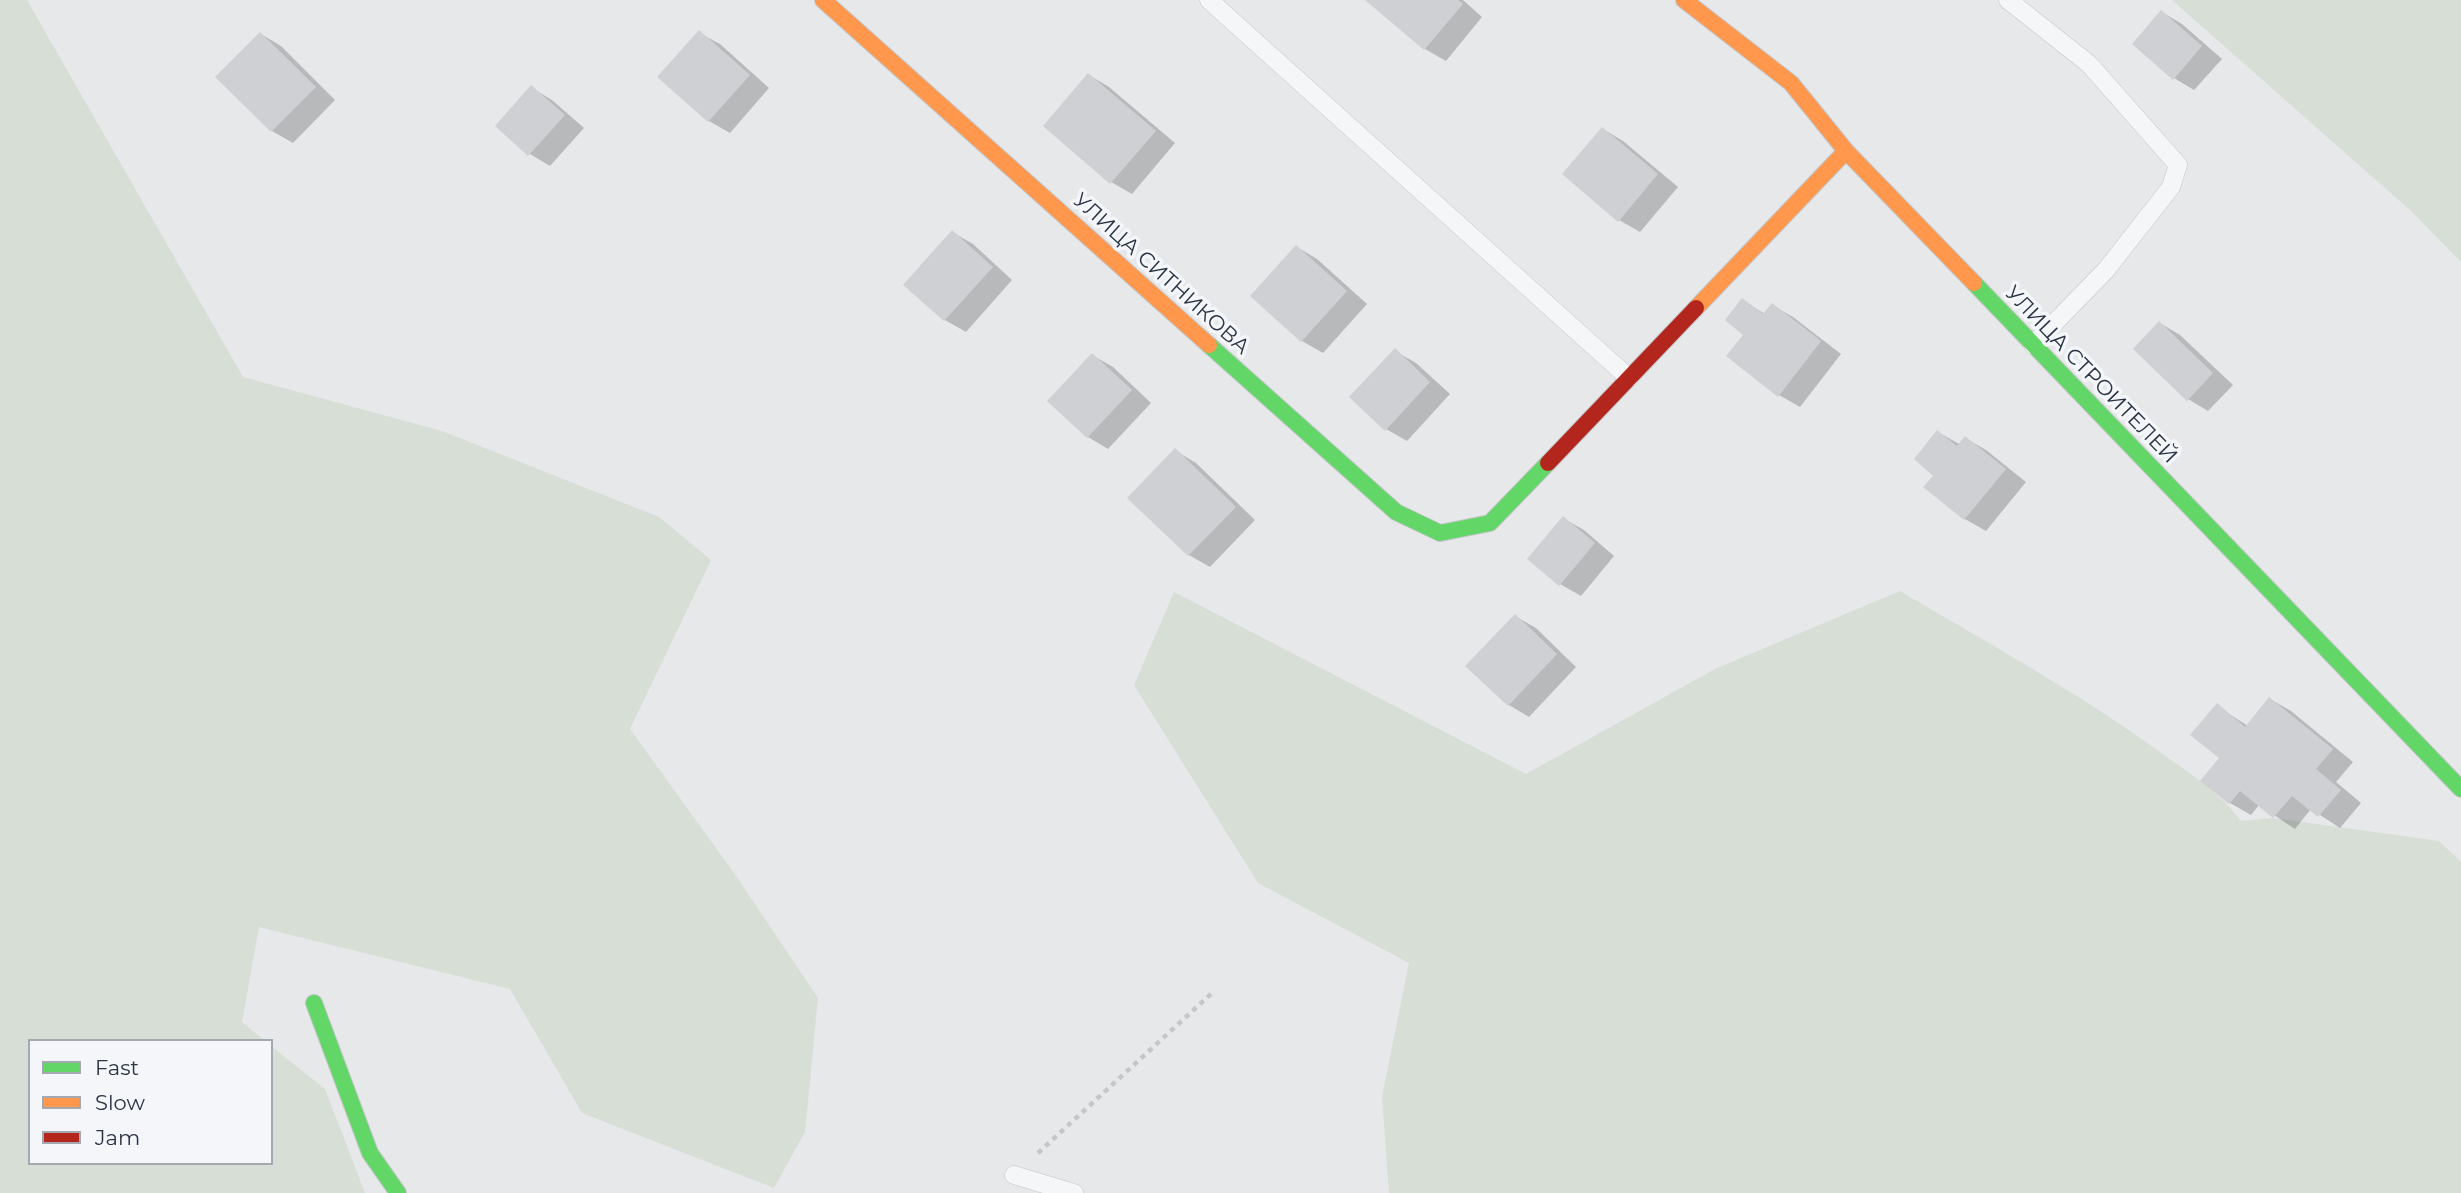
<!DOCTYPE html>
<html>
<head>
<meta charset="utf-8">
<style>
  body { margin:0 }
  #map { position:relative; width:2461px; height:1193px; overflow:hidden; background:#e6e8ea; font-family:Montserrat,sans-serif }
  canvas { display:block }
  .legend { position:absolute; left:28px; top:1039px; width:245px; height:126px; box-sizing:border-box; background:#f4f6f9; border:2px solid #a4a8b1; margin:0; padding:9px 12px; list-style:none; font-size:21px; color:#2b3445 }
  .legend li { display:flex; align-items:center; gap:14px; height:35px }
  .legend b { width:35px; border:2px solid #a4a8b1 }
</style>
</head>
<body>
<div id="map">
<canvas width="2461" height="1193"></canvas>
<ul class="legend">
<li><b style="height:9px;background:#63d668"></b>Fast</li>
<li><b style="height:9px;background:#ff974d"></b>Slow</li>
<li><b style="height:9px;background:#b3261e"></b>Jam</li>
</ul>
</div>
<script>
const c = document.querySelector('canvas').getContext('2d');
c.lineJoin = 'round';
function paint(path, color) {
  c.fillStyle = color;
  c.fill(path, 'evenodd');
}
function strokePath(path, color, width, dash) {
  c.strokeStyle = color;
  c.lineWidth = width;
  c.lineCap = dash ? 'butt' : 'round';
  c.setLineDash(dash || []);
  c.stroke(path);
}
function label(font, color, halo, rows, align = 'center') {
  c.font = font + ' Montserrat,sans-serif';
  c.lineWidth = 7;
  c.setLineDash([]);
  c.textBaseline = 'middle';
  c.strokeStyle = halo;
  c.fillStyle = color;
  for (const [text, x, y, turn = 0] of rows) {
    c.save();
    c.translate(x, y);
    c.rotate((+turn || 0) * Math.PI / 180);
    c.textAlign = isNaN(turn) ? turn : align;
    if (halo) c.strokeText(text, 0, 0);
    c.fillText(text, 0, 0);
    c.restore();
  }
}
paint(new Path2D(`
  M0 0H27L243 377 442 431 659 517 711 560 630 729 734 873 818 998 805 1132 774 1188 582 1113 510 989 259 927 242 1022 265 1041H30V1163H271V1046L325 1089 365 1193H0Z
  M2172 0H2461V262L2411 211Z
  M1900 591C1988 643 2077 692 2160 752 2189 773 2220 792 2241 821L2273 818 2439 841 2461 862V1193H1389L1382 1097 1409 963 1258 883 1134 685 1174 592 1526 774 1715 669Z`), '#d6ded6');
paint(new Path2D(`
  M1368 0H1463L1482 17 1446 61 1425 49Z
  M2162 12 2182 24 2222 59 2194 90 2174 78Z
  M699 33 720 44 769 88 730 133 709 121 660 77Z
  M261 34 281 46 335 100 293 143 272 131Z
  M1089 75 1109 87 1175 143 1132 194 1111 182Z
  M532 88 552 100 584 128 550 166 530 154Z
  M1603 129 1623 141 1678 187 1640 232 1619 220Z
  M952 232 973 244 1012 280 966 332 945 320 906 285Z
  M1297 247 1317 259 1367 304 1323 353 1302 341 1253 296Z
  M1742 300 1765 314 1772 305 1793 317 1841 354 1800 407 1779 395 1746 334Z
  M2160 323 2180 335 2233 385 2208 411 2188 399Z
  M1395 351 1416 363 1450 394 1407 441 1386 429Z
  M1092 355 1113 367 1151 403 1108 449 1088 437Z
  M1938 432 1959 444 1965 438 1986 450 2026 482 1986 531 1965 519 1926 487 1936 475Z
  M1176 451 1196 463 1255 520 1210 567 1189 555Z
  M1563 518 1584 530 1614 556 1581 596 1560 584Z
  M1515 616 1536 628 1576 667 1529 717 1509 705Z
  M2270 699 2291 711 2353 762 2336 782 2361 803 2340 828 2311 809 2295 829 2259 805 2251 815 2230 803 2203 780 2221 758 2217 706 2248 726Z`), '#0003');
paint(new Path2D(`
  M1365 0H1458L1463 4 1424 50Z
  M2161 10 2202 46 2173 80 2132 44Z
  M699 30 750 75 708 122 657 77Z
  M260 32 316 87 271 132 215 77Z
  M1088 73 1156 131 1110 184 1043 126Z
  M531 85 565 115 528 156 495 126Z
  M1602 127 1658 174 1618 222 1562 174Z
  M952 230 993 267 944 321 903 285Z
  M1296 245 1347 291 1301 342 1250 296Z
  M1742 298 1763 314 1772 303 1821 341 1778 397 1726 356 1743 335 1725 320Z
  M2159 321 2213 373 2187 401 2133 349Z
  M1395 348 1430 382 1385 431 1349 397Z
  M1092 353 1132 390 1087 438 1047 401Z
  M1937 430 1957 446 1965 436 2006 469 1964 520 1923 487 1933 476 1914 459Z
  M1175 448 1236 507 1188 556 1127 498Z
  M1563 516 1595 543 1559 586 1527 559Z
  M1515 614 1557 654 1508 706 1465 666Z
  M2269 697 2333 749 2316 769 2341 790 2318 817 2292 796 2273 818 2240 791 2229 804 2200 781 2219 758 2190 735 2217 703 2245 727Z`), '#ced0d3');
const lane = new Path2D(`
  M1209 0 1629 378
  M2008 0 2089 64 2178 165 2171 187 2106 270 2033 345
  M1014 1175 1074 1193`);
const fast = new Path2D(`
  M1974 283 2461 789
  M1209 345 1396 512 1440 533 1490 523 1548 463
  M314 1003 370 1153 398 1193`);
const slow = new Path2D(`
  M823 0 1209 345
  M1684 0 1791 83 1846 151 1974 283
  M1696 308 1846 151`);
const jam = new Path2D(`
  M1548 463 1696 308`);
strokePath(lane, '#c4c6c8', 19);
strokePath(fast, '#c4c6c8', 18);
strokePath(slow, '#c4c6c8', 18);
strokePath(jam, '#c4c6c8', 18);
strokePath(new Path2D(`
  M1038 1153 1212 993`), '#c5c6ca', 4.5, [5, 5]);
strokePath(lane, '#f5f6f7', 18);
strokePath(fast, '#63d668', 16);
strokePath(slow, '#ff974d', 16);
strokePath(jam, '#b3261e', 16);
label('21px', '#2b3445', '#f4f6f9', [
  ["УЛИЦА СИТНИКОВА",1161,274,42],
  ["УЛИЦА СТРОИТЕЛЕЙ",2091,375,46]
]);
</script>
</body>
</html>
